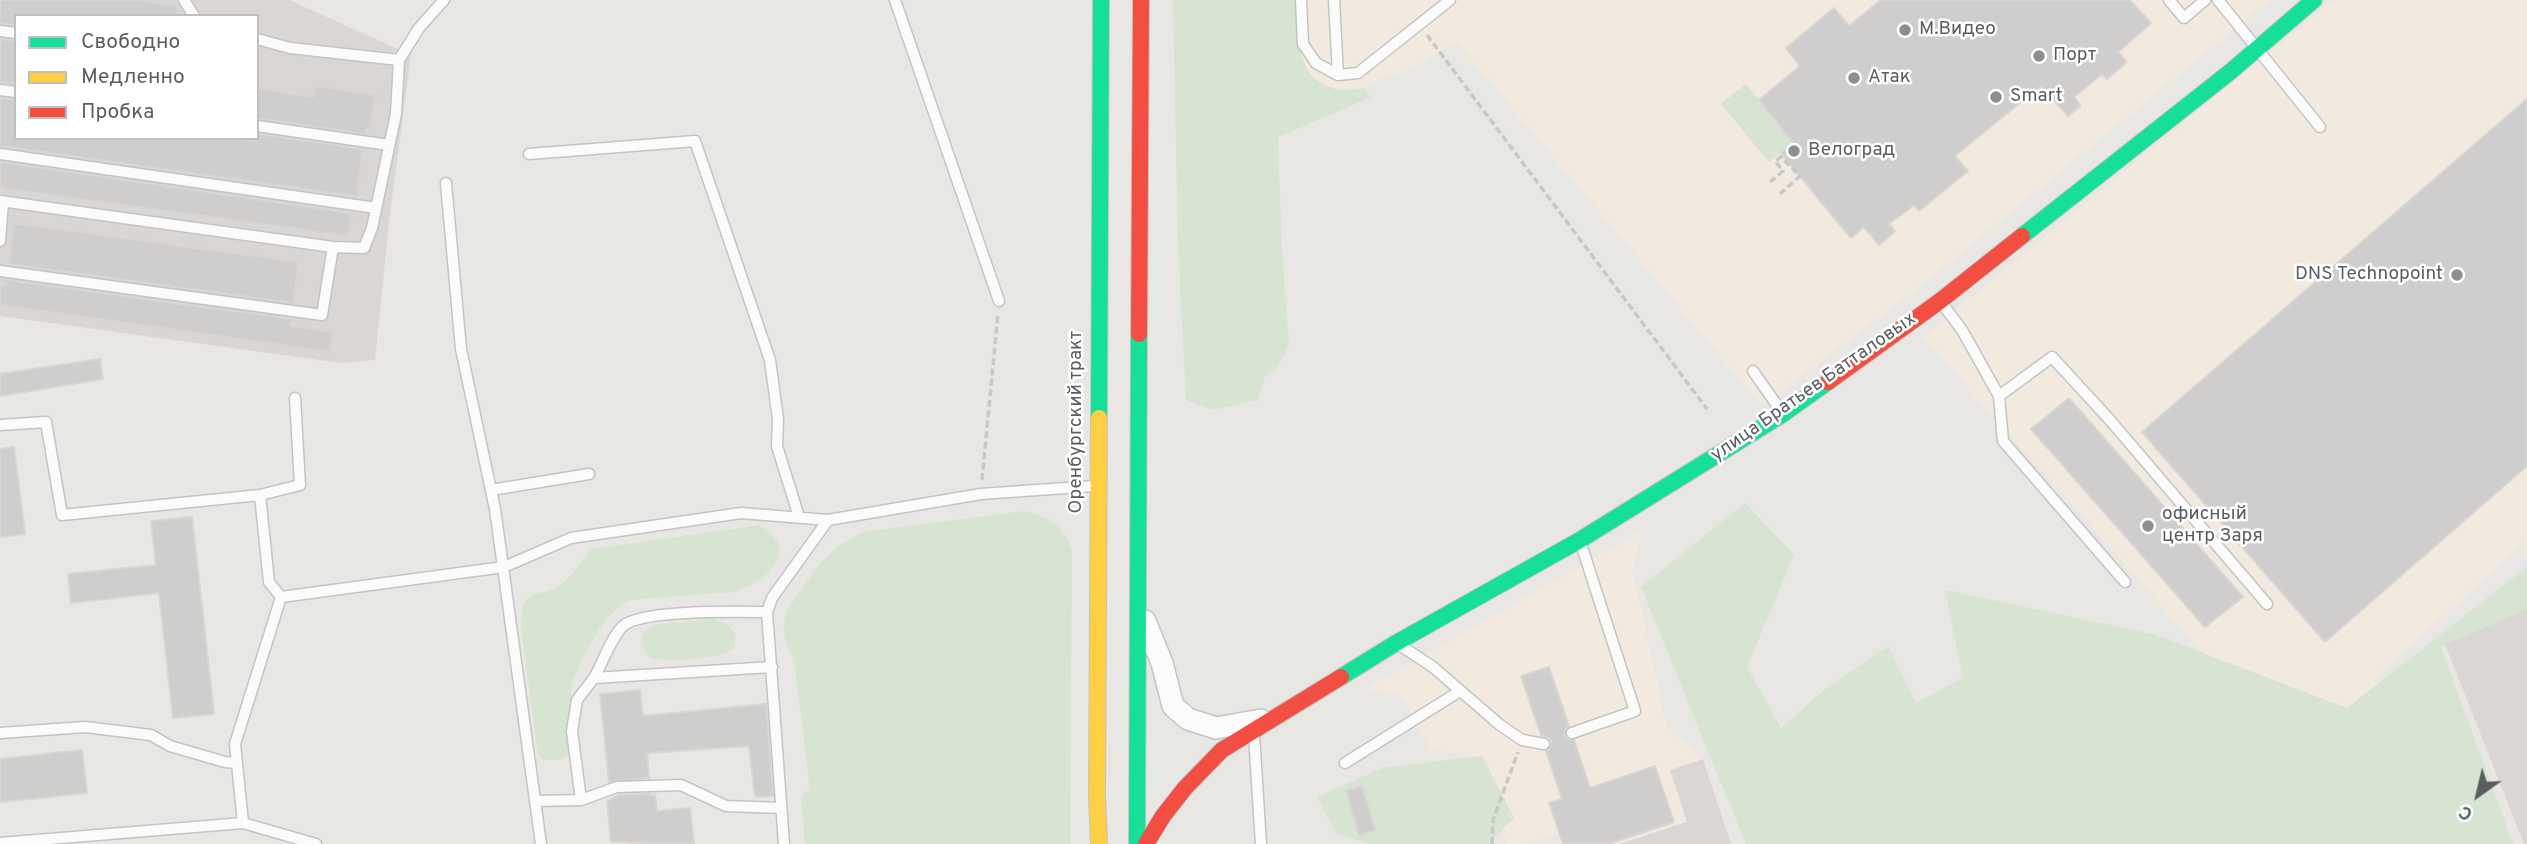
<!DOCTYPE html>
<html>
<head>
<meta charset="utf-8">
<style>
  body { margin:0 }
  #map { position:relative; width:2527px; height:844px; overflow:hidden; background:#e9e7e4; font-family:Overpass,sans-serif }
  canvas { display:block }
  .legend { position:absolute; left:14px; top:14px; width:245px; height:126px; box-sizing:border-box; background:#fff; border:2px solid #bdbfc0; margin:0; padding:9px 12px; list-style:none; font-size:21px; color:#5a5e61 }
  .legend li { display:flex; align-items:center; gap:14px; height:35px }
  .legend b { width:35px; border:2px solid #bdbfc0 }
  .north { position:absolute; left:2443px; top:760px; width:70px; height:70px; -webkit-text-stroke:5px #fff; paint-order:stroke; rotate:214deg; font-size:19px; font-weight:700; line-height:28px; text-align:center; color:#5a5e61 }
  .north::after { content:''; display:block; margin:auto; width:24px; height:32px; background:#5a5e61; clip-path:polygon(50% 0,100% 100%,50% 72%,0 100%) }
</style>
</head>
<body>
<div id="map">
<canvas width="2527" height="844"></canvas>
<ul class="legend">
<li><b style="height:9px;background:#16e098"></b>Свободно</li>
<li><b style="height:9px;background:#ffcf43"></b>Медленно</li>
<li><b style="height:9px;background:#f24e42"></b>Пробка</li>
</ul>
<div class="north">С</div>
</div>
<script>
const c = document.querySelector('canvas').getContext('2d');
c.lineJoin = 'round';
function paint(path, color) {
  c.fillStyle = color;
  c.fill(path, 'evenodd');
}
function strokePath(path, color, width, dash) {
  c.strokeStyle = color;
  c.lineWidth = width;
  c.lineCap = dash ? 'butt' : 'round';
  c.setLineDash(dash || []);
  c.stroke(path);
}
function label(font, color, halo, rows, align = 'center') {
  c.font = font + ' Overpass,sans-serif';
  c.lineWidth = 5;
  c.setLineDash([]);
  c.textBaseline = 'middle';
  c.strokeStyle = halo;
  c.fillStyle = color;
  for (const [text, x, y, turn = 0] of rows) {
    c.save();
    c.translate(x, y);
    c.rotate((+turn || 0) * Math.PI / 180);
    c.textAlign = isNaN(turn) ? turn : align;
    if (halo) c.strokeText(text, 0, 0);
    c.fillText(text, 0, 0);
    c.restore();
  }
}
paint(new Path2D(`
  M1296 0H2270L1927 281 1762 406 1457 42 1406 71 1385 76 1363 88 1337 90 1315 80 1304 66 1299 53Z
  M2333 0H2527V541L2376 677 2381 702 2301 763 1923 337Z
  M1642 531 1632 568 1667 728 1703 759 1671 770 1687 822 1619 844H1560L1557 834 1525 844H1507L1472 755 1431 750 1405 703 1396 693 1364 690Z`), '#f2eade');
paint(new Path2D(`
  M0 0H289L411 55 390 213 375 360 341 363 0 316ZM16 16H257V138H16Z
  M2527 604V844H2524L2443 639Z
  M1703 759 1731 844H1619L1687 822 1670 770Z`), '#d9d6d4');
paint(new Path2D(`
  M1173 0H1296C1298 34 1294 78 1335 89 1343 91 1354 89 1363 88L1371 97 1278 137 1282 251 1289 346 1277 367 1265 377 1258 400 1213 410 1186 400 1178 245Z
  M1746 84 1793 142 1769 162 1721 104Z
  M1745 503 1794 555 1747 667 1781 728 1823 691 1888 646 1916 703 1963 678 1945 590 2153 634 2347 708 2527 567V609L2441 647 2513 844H1746L1641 587Z
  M1024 511C1048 516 1063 526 1072 549L1070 844H805L801 799 804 792 810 790 794 658C784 643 780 626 788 609 812 575 827 545 868 531Z
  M760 525C767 530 777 537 779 546 784 568 751 587 734 592L631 600C602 612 584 656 572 684L571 692 576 745C571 759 555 763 541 758L538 753 521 628C522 581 536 602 561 584 573 575 582 561 591 549Z
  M714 619 726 623 736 635 734 648C721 660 667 662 650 658L641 644 642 635 650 627 658 624Z
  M1482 756 1514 818 1488 844H1369L1336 833 1317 797 1382 768Z`), '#d6e4d1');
const building = new Path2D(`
  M0 0H135L178 6 177 16H16V25L0 23Z
  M1881 0H2130L2151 23 2118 52 2127 62 2107 79 2102 74 2074 97 2081 106 2068 116 2041 86 2000 119 1955 156 1968 171 1919 211 1914 205 1889 224 1895 231 1879 245 1864 227 1851 238 1822 203 1781 153 1793 142 1759 100 1800 66 1786 48 1834 8 1849 26Z
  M0 39 16 41V84L0 82Z
  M315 86 376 95 370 129H366L365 134 257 118V88L313 97Z
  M0 98 16 100V138H239L257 141V134L363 149 357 196 0 146Z
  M2527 99V466L2325 642 2142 432Z
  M0 162 352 213 349 236 0 188Z
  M14 223 299 262 293 303 9 264Z
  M7 280 291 319 290 326 333 332 330 352 0 305V285L6 286Z
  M100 359 103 379 0 396V374Z
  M2069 398 2243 597 2205 627 2031 429Z
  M14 447 25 534 0 537V449Z
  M192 517 214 714 173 718 159 593 71 603 68 574 156 565 151 521Z
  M1549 667 1569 726 1566 728 1564 735 1567 739 1574 740 1590 788 1655 766 1674 822 1609 844H1563L1549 803 1562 799 1546 751 1550 749 1552 742 1549 738 1541 735 1521 676Z
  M640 690 643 716 766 704 773 796 755 797 749 746 647 753 649 778 609 782 600 694Z
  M82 750 87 793 0 802V759Z
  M1362 786 1375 830 1359 835 1346 790Z
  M651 794V796L655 795 657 811 690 808 694 844 611 842 607 801 619 795Z`);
paint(building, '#d0cecd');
strokePath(building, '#d8d6d4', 2);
const lane = new Path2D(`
  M184 0 194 16
  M895 0 999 301
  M1301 0 1303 44 1316 63 1338 75 1358 73 1450 0
  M1334 0 1338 75
  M2169 0 2184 18 2205 0
  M2218 0 2320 127
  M0 31 16 33
  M257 39 290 48 399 60
  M0 90 16 92
  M257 126 389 145
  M0 154 376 208
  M529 154 695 141 770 360 778 419 777 446 799 517
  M446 183 461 349 495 509 541 844
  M0 201 333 247 322 315 0 271
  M0 241 3 202
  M333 247 364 248 372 228 396 114 399 60 419 28 444 0
  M1941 302 1962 330 1999 396 2052 357 2109 419 2267 604
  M1753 371 1781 411
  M1999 396 2003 441 2125 582
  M0 425 46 422 62 515 260 495
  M491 490 589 474
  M281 597 269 582 260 495 300 485 295 398
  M1398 644 1433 667 1500 725 1522 740 1544 744
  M594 678C602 664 612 636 623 626 642 609 739 612 767 612
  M0 733 85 727 151 735 170 746 225 762 237 763
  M1572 733 1635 711 1581 544
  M1254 735 1261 844
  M1345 763 1460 691
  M581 800 617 787 681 785 726 806 781 808
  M535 801 581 800 572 731 577 700 594 678 772 667
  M0 843 243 823
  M316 844 243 823 235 744 281 597 504 567 571 538 741 513 828 520 981 494 1094 486
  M784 844 767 612 772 598 828 520`);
const street = new Path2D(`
  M1145 621 1162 663 1173 706 1188 719 1216 728 1261 720`);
const fast = new Path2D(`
  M2022 236 2230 72 2314 0
  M1099 418 1101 0
  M1341 677 1396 643 1580 540 1783 414 1828 382
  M1137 844 1139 334`);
const slow = new Path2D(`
  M1099 418 1097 796 1099 844`);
const jam = new Path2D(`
  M1139 334 1141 0
  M1828 382 1940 301 2022 236
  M1146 844 1163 816 1185 788 1222 750 1341 677`);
strokePath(lane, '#c3c4c4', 13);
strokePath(street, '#c3c4c4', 24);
strokePath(fast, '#c3c4c3', 18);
strokePath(slow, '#c3c4c3', 18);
strokePath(jam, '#c3c4c3', 18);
strokePath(new Path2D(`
  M1427 35 1707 409
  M1770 182 1783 171 1775 161 1781 157 1800 176 1780 194
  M982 480 998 313
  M1492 844 1493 820 1518 752`), '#c5cac7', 3.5, [7, 3.5]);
strokePath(lane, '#fcfbfb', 10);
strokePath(street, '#fcfbfb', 21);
strokePath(fast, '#16e098', 16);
strokePath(slow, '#ffcf43', 16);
strokePath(jam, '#f24e42', 16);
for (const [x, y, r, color] of [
  [1905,30,7,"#8c8e8f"],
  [2039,56,7,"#8c8e8f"],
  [1854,78,7,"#8c8e8f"],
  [1996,97,7,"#8c8e8f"],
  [1794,151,7,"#8c8e8f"],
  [2457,275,7,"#8c8e8f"],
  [2148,526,7,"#8c8e8f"]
]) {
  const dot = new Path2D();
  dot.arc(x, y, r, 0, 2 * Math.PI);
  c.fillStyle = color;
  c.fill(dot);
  strokePath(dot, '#fff', 2.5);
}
label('19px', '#5a5e61', '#fff', [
  ["М.Видео",1919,30],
  ["Порт",2053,56],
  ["Атак",1868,78],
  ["Smart",2010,97],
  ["Велоград",1808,151],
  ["DNS Technopoint",2443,275,"right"],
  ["офисный",2162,515],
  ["центр Заря",2162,537]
], 'left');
label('19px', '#5a5e61', '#fff', [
  ["улица Братьев Батталовых",1814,388,-35],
  ["Оренбургский тракт",1077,422,-90]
]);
</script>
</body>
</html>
